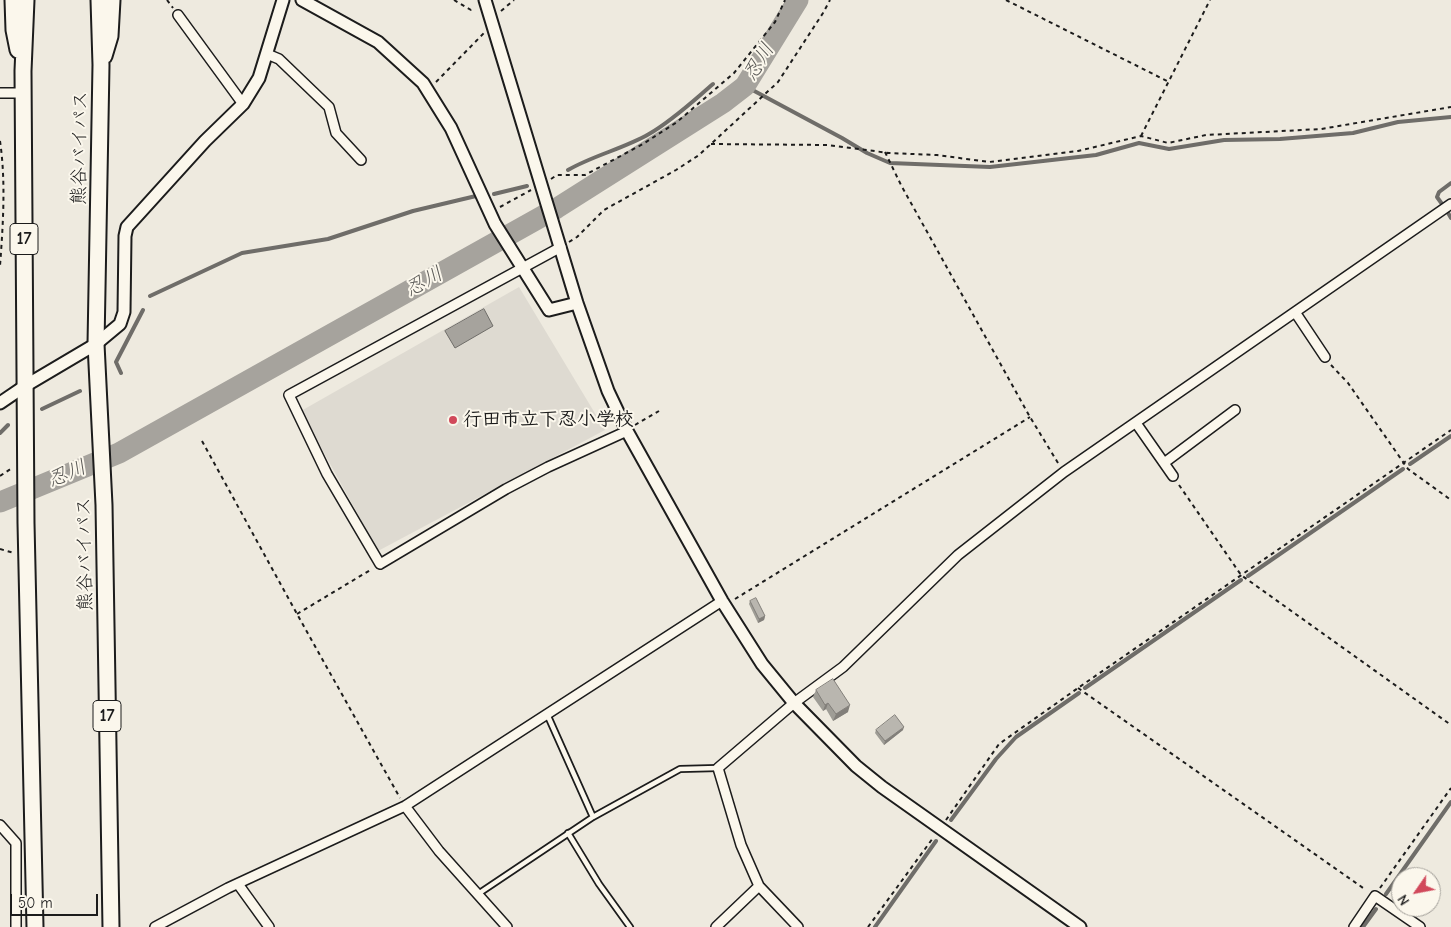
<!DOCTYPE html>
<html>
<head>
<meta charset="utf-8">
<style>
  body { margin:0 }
  #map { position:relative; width:1451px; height:927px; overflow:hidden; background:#eeeadf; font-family:"Comic Neue",sans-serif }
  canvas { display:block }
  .north { position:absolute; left:1391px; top:867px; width:50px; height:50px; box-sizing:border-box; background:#fbf7ec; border:1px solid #a29f99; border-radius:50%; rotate:237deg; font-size:14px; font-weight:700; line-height:20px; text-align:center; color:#1c1c1c }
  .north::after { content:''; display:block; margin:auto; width:18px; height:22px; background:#d1495b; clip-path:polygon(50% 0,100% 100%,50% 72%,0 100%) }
  .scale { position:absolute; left:10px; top:894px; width:88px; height:22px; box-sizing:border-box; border:2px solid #1c1c1c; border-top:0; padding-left:6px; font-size:15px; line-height:18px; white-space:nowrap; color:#1c1c1c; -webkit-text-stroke:4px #fbf7ec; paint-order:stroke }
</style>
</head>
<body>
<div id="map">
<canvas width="1451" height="927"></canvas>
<div class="north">N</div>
<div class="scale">50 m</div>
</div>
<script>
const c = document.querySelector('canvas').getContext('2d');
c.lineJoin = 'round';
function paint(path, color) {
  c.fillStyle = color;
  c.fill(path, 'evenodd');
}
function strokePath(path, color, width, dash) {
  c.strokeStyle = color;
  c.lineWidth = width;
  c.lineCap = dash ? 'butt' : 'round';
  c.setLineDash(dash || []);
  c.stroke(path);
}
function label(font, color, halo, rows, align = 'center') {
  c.font = font + ' "Comic Neue","Klee One",sans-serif';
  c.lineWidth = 4;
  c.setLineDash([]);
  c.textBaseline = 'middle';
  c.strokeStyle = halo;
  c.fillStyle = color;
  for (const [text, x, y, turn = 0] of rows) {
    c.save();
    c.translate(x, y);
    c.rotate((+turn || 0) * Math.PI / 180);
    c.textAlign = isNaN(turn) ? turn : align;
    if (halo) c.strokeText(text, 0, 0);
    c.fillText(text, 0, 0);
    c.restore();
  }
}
paint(new Path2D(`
  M519 287 605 430 378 551 301 411Z`), '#dedad1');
const water = new Path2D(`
  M484 309 493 326 455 348 445 331Z`);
paint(water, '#a6a39d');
strokePath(water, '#6f6d69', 1);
strokePath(new Path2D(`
  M745 86 842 138 867 153 890 163 990 167 1096 155 1139 143 1169 149 1224 140 1280 139 1353 133 1398 122 1451 117
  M568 170C594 155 623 149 649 134 673 120 693 101 713 84
  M494 194 527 186
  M1442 204 1437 197 1439 192 1451 183
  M1447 211 1451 218
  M150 296 242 253 328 239 413 211 476 196
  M121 373 116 362 143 310
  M42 409 80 391
  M0 433 8 425
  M1410 464 1451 436
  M1248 576 1403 469
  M1085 688 1241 580
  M951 820 996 759 1016 737 1079 693
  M1386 894 1451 802
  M875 927 936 841
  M1363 927 1376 909`), '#6f6d69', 4);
strokePath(new Path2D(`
  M0 502 119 453 557 208 723 103 745 86 798 0`), '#a6a39d', 21);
const service = new Path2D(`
  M547 714 593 817
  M568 833 599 884 630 927
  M478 894 593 817 680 769 718 768`);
const minor = new Path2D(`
  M178 15 243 104
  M267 54 279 59 329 107 336 133 361 160
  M0 93H23
  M561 247 289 395 327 474 380 564 506 489 548 467 627 431
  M1295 312 1325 357
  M1136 423 1173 476
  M1164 463 1235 410
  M405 806 439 851 507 927
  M0 825 16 843V927
  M238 884 269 927
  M759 886 798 927
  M155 927 228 888 405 806 722 601
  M716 927 759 886 741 845 718 768 794 703 843 667 958 555 1064 472 1451 204
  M1354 927 1375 896 1420 927`);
const tertiary = new Path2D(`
  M302 0 378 42 423 83 451 128 495 224 549 310 577 303
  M485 0 577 303 608 391 627 431 722 601 762 664 794 703 856 766 882 787 1080 927
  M0 403 25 386 96 344 120 324 124 312 125 236 127 227 205 141 243 104 259 78 283 0`);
const trunk = new Path2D(`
  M13 0 14 30 18 50
  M26 0 23 71 26 523 35 927
  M99 0 101 65 96 344 104 505 111 927
  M104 56 110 36 112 0`);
strokePath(service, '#1c1c1c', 8);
strokePath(minor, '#1c1c1c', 12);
strokePath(tertiary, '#1c1c1c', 15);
strokePath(trunk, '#1c1c1c', 19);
strokePath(new Path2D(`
  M167 0 173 8
  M454 0 471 10 475 9
  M1006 0 1169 82
  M501 11 514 0
  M436 82 484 33
  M1141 136 1210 0
  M0 141C6 182 3 225 0 266
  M711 144 828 145 889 153 937 155 989 162 1078 151 1141 136 1168 143 1206 135 1321 129 1451 107
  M885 152 901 185 1030 417 1058 463
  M551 179 557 175H585L643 144 677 122 734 73 775 22 785 0
  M500 207 531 190
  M569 242 577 237 604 210 676 170 699 155 778 82 823 13 830 0
  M1331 365 1348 383 1408 469 1451 500
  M635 425 659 411
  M202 441 297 614 400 798
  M0 476 12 468
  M1179 485 1241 575 1451 725
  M0 549 14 553
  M735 599 1030 417
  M297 614 372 569
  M1078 688 1366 890
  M946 820 999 744 1078 688 1451 430
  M1380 888 1451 788
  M868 927 933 838`), '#1c1c1c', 2, [4, 4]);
strokePath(service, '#fbf7ec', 4.5);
strokePath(minor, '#fbf7ec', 9);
strokePath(tertiary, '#fbf7ec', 11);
strokePath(trunk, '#fbf7ec', 15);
paint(new Path2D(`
  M750 601 765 616 764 620 758 623 749 604Z
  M816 690 848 712 833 721 826 709 823 711 813 697Z
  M876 730H903L884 745 875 733Z`), '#9f9d96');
paint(new Path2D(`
  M765 616 764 620 758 623 759 619Z
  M828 703 826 709 823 711 825 705Z
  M850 705 848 712 833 721 836 714Z
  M904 727 903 730 884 745 885 741Z`), '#827f7a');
const building = new Path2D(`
  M756 598 765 616 759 619 750 601Z
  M833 679 850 705 836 714 828 703 825 705 816 690Z
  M895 715 904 727 885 741 876 730Z`);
paint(building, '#b9b6af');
strokePath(building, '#827f7a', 1);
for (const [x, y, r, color] of [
  [453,420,5,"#d1495b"]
]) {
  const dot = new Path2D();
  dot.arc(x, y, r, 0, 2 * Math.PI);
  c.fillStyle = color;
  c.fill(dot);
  strokePath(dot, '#fbf7ec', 2);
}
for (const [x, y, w] of [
  [24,239,28],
  [107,716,28]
]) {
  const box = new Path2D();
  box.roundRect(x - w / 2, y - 15.5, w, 31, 4);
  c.fillStyle = '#fbf7ec';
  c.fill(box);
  strokePath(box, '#1c1c1c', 1);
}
label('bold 18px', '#1c1c1c', null, [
  ["17",24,239],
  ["17",107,716]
]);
label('19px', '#1c1c1c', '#fbf7ec', [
  ["熊谷バイパス",80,148,-89],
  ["熊谷バイパス",85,554,-91]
]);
label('bold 19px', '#1c1c1c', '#fbf7ec', [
  ["行田市立下忍小学校",463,420]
], 'left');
label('italic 20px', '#5a5956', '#fbf7ec', [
  ["忍川",759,62,-58],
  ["忍川",424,282,-29],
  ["忍川",67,474,-23]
]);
</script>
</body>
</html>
